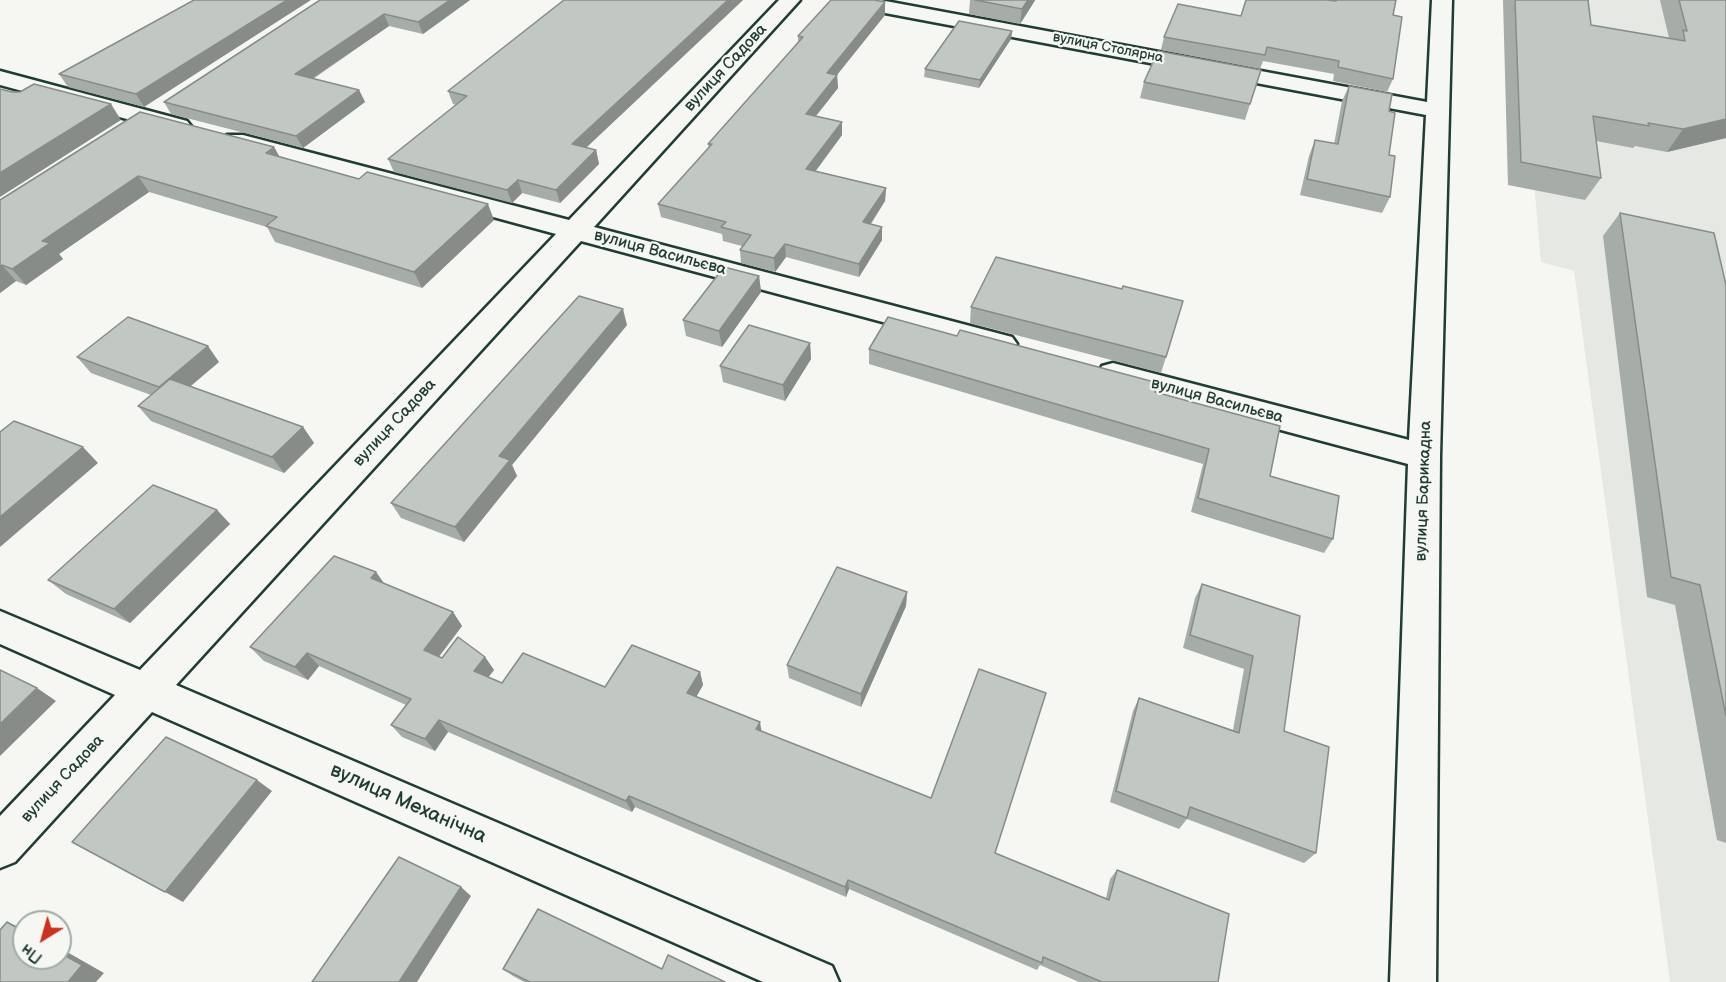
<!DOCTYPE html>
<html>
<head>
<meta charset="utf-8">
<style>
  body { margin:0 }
  #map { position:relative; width:1726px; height:982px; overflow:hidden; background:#f6f6f2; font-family:"Balsamiq Sans",sans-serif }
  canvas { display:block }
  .north { position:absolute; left:12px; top:910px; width:60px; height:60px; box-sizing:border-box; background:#f6f6f2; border:2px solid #a0aca6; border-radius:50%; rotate:217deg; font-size:16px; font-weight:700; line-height:24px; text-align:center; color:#1f3d34 }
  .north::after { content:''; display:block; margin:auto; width:21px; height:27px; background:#c8321e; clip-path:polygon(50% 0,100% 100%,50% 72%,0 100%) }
</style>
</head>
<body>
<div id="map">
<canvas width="1726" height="982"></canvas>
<div class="north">Пн</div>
</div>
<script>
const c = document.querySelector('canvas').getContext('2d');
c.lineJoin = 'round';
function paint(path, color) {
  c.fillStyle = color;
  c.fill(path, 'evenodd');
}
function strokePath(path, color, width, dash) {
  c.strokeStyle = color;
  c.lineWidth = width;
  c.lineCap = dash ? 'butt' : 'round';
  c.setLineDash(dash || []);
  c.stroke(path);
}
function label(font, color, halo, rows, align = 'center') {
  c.font = font + ' "Balsamiq Sans",sans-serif';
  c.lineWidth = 4.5;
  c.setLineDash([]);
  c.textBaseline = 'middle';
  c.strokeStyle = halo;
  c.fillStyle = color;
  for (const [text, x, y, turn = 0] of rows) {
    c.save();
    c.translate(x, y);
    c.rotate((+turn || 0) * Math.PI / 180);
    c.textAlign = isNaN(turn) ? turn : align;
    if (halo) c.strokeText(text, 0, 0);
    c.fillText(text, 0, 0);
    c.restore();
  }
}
paint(new Path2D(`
  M1518 0H1726V982H1670L1574 271 1541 262Z`), '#e6e8e4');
const minor = new Path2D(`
  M779 0H800L594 227 1012 337 1017 344 1012 351 1002 354 581 241 176 685 832 966 839 982H763L152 712 15 862 0 868V816L115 695 0 644V611L140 670 556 234 227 145 223 140 227 135H243L569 220Z
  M838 0H880L1427 102 1432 0H1452L1440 456 1436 982H1390L1408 464 1113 385 1102 382 1098 374 1102 366 1113 363 1409 440 1426 115 848 6 841 4Z
  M0 71 187 121 191 126 187 131 179 133 0 85Z`);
strokePath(minor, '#1f3d34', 5);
paint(minor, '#f6f6f2');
paint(new Path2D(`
  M194 0 144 107 68 87 59 74Z
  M320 0H470L423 34 389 26 313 79 359 90 365 102 303 148 171 114 164 102Z
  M743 0 586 148 596 150 599 164 560 203 522 193 512 203 394 172 388 159 456 105 453 104 448 91Z
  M970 0H1035L1034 2 1020 24 969 14Z
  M1334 0H1396L1393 15V79L1387 92 1333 81 1334 74 1263 61 1260 69 1161 50 1164 37 1241 16 1334 1Z
  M1503 0H1588L1591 25 1669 38 1660 0H1726V138L1667 152 1635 146 1633 148 1596 141 1601 178 1585 200 1508 185Z
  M885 2V15L837 75 838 88 816 116 842 135 816 171 886 188 885 201 871 224 882 227V240L859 277 786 257 775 272 741 263 740 250 742 246 723 241 722 234 661 217 658 204 709 148 708 144 798 43V36Z
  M1012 31 1011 39 979 88 924 77 925 69Z
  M1144 82 1250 104 1245 120 1140 98Z
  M1349 86 1389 111 1390 197 1382 213 1300 195 1309 156 1315 140 1334 144 1342 101Z
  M274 147 279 156 494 220 422 288 275 242 267 227 149 192 59 254 63 259 26 285 16 281 0 293V200Z
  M1620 213 1726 285V843L1717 840 1675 605 1647 597 1603 236Z
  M759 276 761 292 722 347 686 336 683 320Z
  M1122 289 1166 357 1161 373 970 323 971 307Z
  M627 325 512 465 517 476 464 542 401 518 391 503Z
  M957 336 1155 392 1270 476 1333 539 1324 553 1191 512 1203 464 869 364V349Z
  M810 343 811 359 785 401 723 382 720 366Z
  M77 357 219 362 190 386 303 427 314 443 284 473 151 421 138 406 151 395 91 373Z
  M217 510 230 524 130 623 66 594 48 580Z
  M376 572 384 584 453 612 462 626 439 657 442 658 485 657 494 670 488 677 502 683 605 687 700 672 703 685 696 697 995 853 1106 898 1110 879 1117 870 1218 982H1079L1040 965 1037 970 849 889 846 897 635 807 632 812 448 732 435 751 402 737 391 725 406 705 319 666 308 680 264 661 250 647Z
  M1202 584 1300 616 1284 731 1316 853 1304 863 1187 819 1179 829 1110 802 1133 711 1139 698 1233 730 1244 669 1183 648 1195 598Z
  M907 592 906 606 861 707 789 678 787 665Z
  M503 969H662L725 982H524L513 976Z`), '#a6aca8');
paint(new Path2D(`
  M287 0H311L144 107 136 94Z
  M450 0H470L423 34 418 22Z
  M728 0H743L576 157 572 144Z
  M1028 0H1035L1034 2 1020 24 1022 9Z
  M885 2V15L828 86 827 73Z
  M384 14 389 26 301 86 295 74Z
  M1012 31 1011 39 979 88 980 80Z
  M837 75 838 88 807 127 806 114Z
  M359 90 365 102 303 148 296 136Z
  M111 104 121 120 0 197V173Z
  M1726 119V138L1667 152 1683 129Z
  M842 122V135L807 182 806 169Z
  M274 147 283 163 266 153Z
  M596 150 599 164 560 203 556 190Z
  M138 176 149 192 59 254 63 259 26 285 12 269 42 241Z
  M518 180 522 193 512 203 507 190Z
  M886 188 885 201 863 235V222Z
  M488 204 494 220 422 288 414 272Z
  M882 227V240L859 277V264Z
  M785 244 786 257 775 272 774 258Z
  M2 265 16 281 0 293V267Z
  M759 276 761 292 722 347 719 331Z
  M623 309 627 325 512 465 517 476 464 542 455 527 499 456Z
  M810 343 811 359 785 401 783 385Z
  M208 346 219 362 172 402 159 387Z
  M303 427 314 443 284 473 272 457Z
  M83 447 98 463 0 547V517Z
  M217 510 230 524 130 623 114 609Z
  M376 572 386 586 371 578Z
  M907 592 906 606 861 707V694Z
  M453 612 462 626 433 664 424 650Z
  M307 653 319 666 308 680 295 667Z
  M485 657 494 670 483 684 474 671Z
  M700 672 703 685 691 706 687 693Z
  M37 688 56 701 0 756V724Z
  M439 720 448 732 435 751 425 739Z
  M760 722 762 734 756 729Z
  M257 780 272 791 183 902 165 892Z
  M629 796 635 807 632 812 626 801Z
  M848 880 849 889 846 897 845 887Z
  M461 887 471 896 417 982H399Z
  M7 922 24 929V932Z
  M60 948 104 973 96 982H68L60 953Z`), '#878c88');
const building = new Path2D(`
  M194 0H287L136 94 59 74Z
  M320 0H450L418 22 384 14 295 74 359 90 296 136 164 102Z
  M564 0H728L572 144 596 150 556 190 518 180 507 190 388 159 467 96 448 91Z
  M831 0H874L885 2 827 73 837 75 806 114 842 122 806 169 886 188 863 222 882 227 859 264 785 244 774 258 740 250 751 235 721 227 726 222 658 204 712 144H708L803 37 798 36Z
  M975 0H1028L1022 9Z
  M1246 0H1327L1336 1V0H1396L1393 15 1402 17 1393 79 1338 67 1339 61 1267 47 1265 55 1164 37 1178 4 1241 16Z
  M1515 0H1588L1591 25 1685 41 1683 30 1687 31 1679 0H1726V119L1683 129 1648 123 1649 126 1593 116 1601 178 1521 162Z
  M959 21 1012 31 980 80 925 69Z
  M1158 51 1261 70 1250 104 1144 82Z
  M34 84 111 104 0 173V89L12 92H20Z
  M1349 86 1392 94 1389 111 1395 113 1389 155 1395 156 1390 197 1307 179 1315 140 1338 144Z
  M140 112 274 147 266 153 359 179 367 172 488 204 414 272 266 226 277 217 138 176 42 241 50 243 12 269 2 265 0 267V200Z
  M1620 213 1714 233 1726 285V716L1700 585 1671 577Z
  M996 257 1122 289 1123 286 1183 301 1166 357 971 307Z
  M724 267 759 276 719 331 683 320Z
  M579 296 623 309 499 456 510 460 455 527 391 503Z
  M128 317 208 346 159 387 77 357Z
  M888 317 957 336 960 330 1158 383 1155 392 1280 426 1270 476 1339 496 1333 539 1198 498 1209 449 869 349Z
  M749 325 810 343 783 385 720 366Z
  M170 379 303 427 272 457 138 406Z
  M14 421 83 447 0 517V432Z
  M153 485 217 510 114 609 48 580Z
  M334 556 376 572 371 578 453 612 424 650 442 658 458 637 485 657 474 671 502 683 523 653 605 687 632 645 700 672 687 693 760 722 756 729 931 798 979 669 1046 693 995 853 1109 900 1117 870 1229 914 1218 982H1102L1043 957 1042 963 848 880 845 887 629 796 626 801 439 720 425 739 391 725 411 699 307 653 295 667 250 647Z
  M837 567 907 592 861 694 787 665Z
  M1202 584 1300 616 1284 731 1329 747 1316 853 1190 807 1187 818 1116 791 1139 698 1239 733 1253 656 1190 635Z
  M0 670 37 688 0 724Z
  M166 737 257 780 165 892 72 842Z
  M399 857 461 887 399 982H312Z
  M538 909 662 969 668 955 725 982H530L503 969Z
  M7 922 24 932V958H60V953L82 965 68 982H0V930Z`);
paint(building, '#c1c8c3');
strokePath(building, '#878c88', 1.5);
label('14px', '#1f3d34', '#f6f6f2', [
  ["вулиця Столярна",1108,48,11]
]);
label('16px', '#1f3d34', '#f6f6f2', [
  ["вулиця Садова",726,68,-47],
  ["вулиця Васильєва",660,253,15],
  ["вулиця Васильєва",1217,401,15],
  ["вулиця Садова",395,423,-47],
  ["вулиця Барикадна",1424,491,-88],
  ["вулиця Садова",63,779,-47]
]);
label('20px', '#1f3d34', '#f6f6f2', [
  ["вулиця Механічна",408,804,24]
]);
</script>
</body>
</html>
